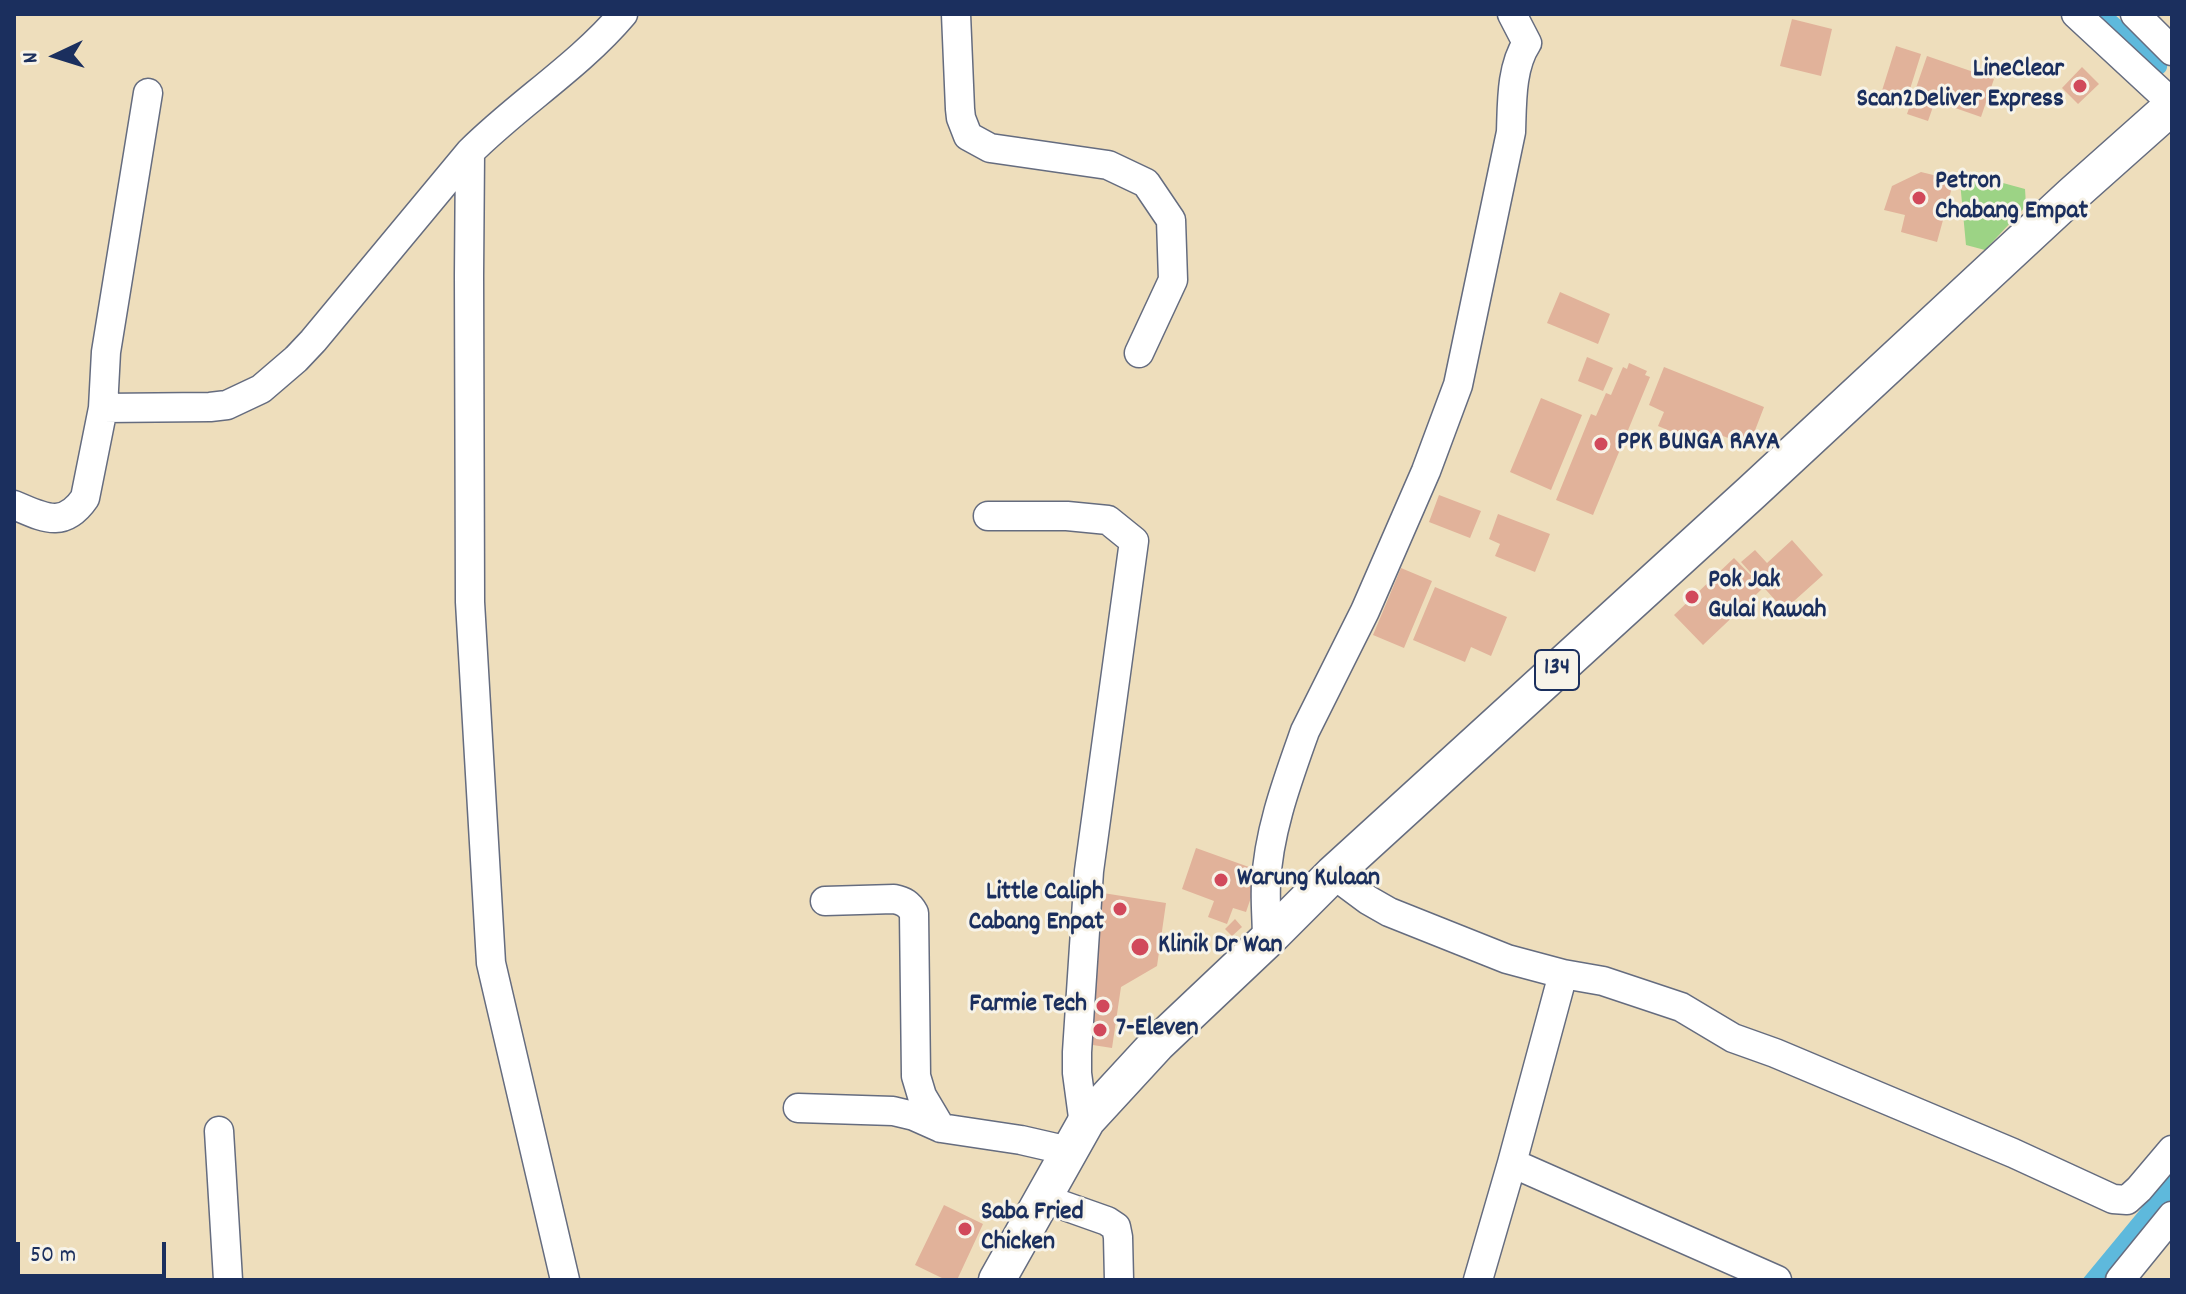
<!DOCTYPE html>
<html>
<head>
<meta charset="utf-8">
<style>
  body { margin:0 }
  #map { position:relative; width:2186px; height:1294px; overflow:hidden; background:#eedebc; font-family:Dekko,sans-serif }
  canvas { display:block }
  .frame { position:absolute; inset:0; border:16px solid #1b2f5e; pointer-events:none }
  .north { position:absolute; left:16px; top:16px; width:80px; height:80px; -webkit-text-stroke:6px #f7f3e8; paint-order:stroke; rotate:266deg; font-size:22px; font-weight:700; line-height:32px; text-align:center; color:#1b2f5e }
  .north::after { content:''; display:block; margin:auto; width:28px; height:36px; background:#1b2f5e; clip-path:polygon(50% 0,100% 100%,50% 72%,0 100%) }
  .scale { position:absolute; left:16px; top:1242px; width:150px; height:36px; box-sizing:border-box; border:4px solid #1b2f5e; border-top:0; padding-left:10px; font-size:24px; line-height:28px; white-space:nowrap; color:#1b2f5e; -webkit-text-stroke:6px #f7f3e8; paint-order:stroke }
</style>
</head>
<body>
<div id="map">
<canvas width="2186" height="1294"></canvas>
<div class="frame"></div>
<div class="north">N</div>
<div class="scale">50 m</div>
</div>
<script>
const c = document.querySelector('canvas').getContext('2d');
c.lineJoin = 'round';
function paint(path, color) {
  c.fillStyle = color;
  c.fill(path, 'evenodd');
}
function strokePath(path, color, width, dash) {
  c.strokeStyle = color;
  c.lineWidth = width;
  c.lineCap = dash ? 'butt' : 'round';
  c.setLineDash(dash || []);
  c.stroke(path);
}
function label(font, color, halo, rows, align = 'center') {
  c.font = font + ' Dekko,sans-serif';
  c.lineWidth = 6;
  c.setLineDash([]);
  c.textBaseline = 'middle';
  c.strokeStyle = halo;
  c.fillStyle = color;
  for (const [text, x, y, turn = 0] of rows) {
    c.save();
    c.translate(x, y);
    c.rotate((+turn || 0) * Math.PI / 180);
    c.textAlign = isNaN(turn) ? turn : align;
    if (halo) c.strokeText(text, 0, 0);
    c.fillText(text, 0, 0);
    c.restore();
  }
}
paint(new Path2D(`
  M1959 171 2025 189 2026 206 1985 250 1966 245Z`), '#9cd385');
paint(new Path2D(`
  M2088 14H2114L2167 62C2168 69 2166 72 2160 76Z
  M2172 1171V1200L2106 1280H2082Z`), '#5eb9dc');
paint(new Path2D(`
  M1792 19 1832 29 1821 76 1780 66Z
  M1896 46 1921 54 1905 105 1880 97Z
  M1927 56 1994 79 1981 117 1935 101 1928 121 1907 114Z
  M2082 67 2099 84 2078 104 2062 88Z
  M1921 172 1954 180 1937 242 1901 232 1905 215 1884 210 1892 186Z
  M1560 292 1610 314 1598 344 1547 323Z
  M1587 357 1613 368 1603 391 1578 381Z
  M1629 363 1647 371 1645 375 1650 377 1593 515 1556 500 1591 414 1596 416 1606 393 1611 395 1623 367 1627 369Z
  M1664 367 1764 407 1749 446 1715 433 1709 447 1658 426 1664 412 1649 405Z
  M1541 398 1582 415 1551 490 1510 472Z
  M1439 495 1481 511 1470 538 1429 522Z
  M1498 514 1550 534 1535 572 1495 556 1500 544 1489 539Z
  M1792 540 1823 575 1784 610 1741 562 1755 550 1767 563Z
  M1734 558 1763 588 1703 645 1674 615Z
  M1401 568 1432 581 1404 648 1373 635Z
  M1435 587 1507 617 1491 656 1471 647 1465 662 1413 640Z
  M1196 848 1260 871 1246 912 1233 908 1227 924 1208 917 1214 901 1182 889Z
  M1103 893 1166 903 1157 966 1121 987 1112 1048 1080 1043Z
  M1235 919 1242 927 1232 936 1225 929Z
  M944 1205 983 1224 957 1280H946L915 1265Z`), '#e1b29a');
const minor = new Path2D(`
  M956 14 960 109 961 118 968 136 990 148 1108 165 1146 183 1171 220 1173 280 1139 353
  M2076 14 2172 103
  M2135 14 2172 51
  M470 152 469 275 470 602 491 963 565 1280
  M103 408 106 352 148 93
  M14 505C43 517 63 530 85 498L103 408 210 407 227 405 261 389 296 359 313 341 470 152C518 104 579 66 623 14
  M988 516H1067L1108 520 1134 541 1089 871 1077 1052V1073L1084 1125
  M1333 874 1368 900 1389 912 1507 959 1563 974 1603 981 1681 1007 1733 1038 1775 1053 2013 1153 2113 1199 2127 1200 2139 1189 2172 1150
  M825 901 894 899C904 901 909 904 914 913L916 1076 922 1096 941 1128 1021 1140 1069 1151
  M1267 940C1267 922 1265 902 1266 884 1268 832 1288 779 1305 731L1365 611 1426 471 1458 385 1511 132C1512 103 1511 67 1527 43L1512 14
  M798 1108 893 1111 914 1116 941 1128
  M219 1131 228 1280
  M1512 1163 1777 1280
  M1042 1198 1107 1221 1116 1227 1118 1237 1119 1280
  M1478 1280 1512 1163 1563 974
  M2120 1280 2172 1216`);
const major = new Path2D(`
  M997 1280 1087 1120 1157 1044 1267 940 1333 874 1752 492 2072 195 2172 106`);
strokePath(minor, '#656c7f', 31);
strokePath(major, '#656c7f', 39);
strokePath(minor, '#fff', 28);
strokePath(major, '#fff', 36);
for (const [x, y, r, color] of [
  [2080,86,8,"#d1495b"],
  [1919,198,8,"#d1495b"],
  [1601,444,8,"#d1495b"],
  [1692,597,8,"#d1495b"],
  [1221,880,8,"#d1495b"],
  [1120,909,8,"#d1495b"],
  [1140,947,10,"#d1495b"],
  [1103,1006,8,"#d1495b"],
  [1100,1030,8,"#d1495b"],
  [965,1229,8,"#d1495b"]
]) {
  const dot = new Path2D();
  dot.arc(x, y, r, 0, 2 * Math.PI);
  c.fillStyle = color;
  c.fill(dot);
  strokePath(dot, '#f7f3e8', 3);
}
for (const [x, y, w] of [
  [1557,670,44]
]) {
  const box = new Path2D();
  box.roundRect(x - w / 2, y - 20, w, 40, 6);
  c.fillStyle = '#f7f3e8';
  c.fill(box);
  strokePath(box, '#1b2f5e', 2);
}
label('bold 24px', '#1b2f5e', null, [
  ["134",1557,670]
]);
label('bold 26px', '#1b2f5e', '#f7f3e8', [
  ["LineClear",2064,71,"right"],
  ["Scan2Deliver Express",2064,101,"right"],
  ["Petron",1935,183],
  ["Chabang Empat",1935,213],
  ["PPK BUNGA RAYA",1617,444],
  ["Pok Jak",1708,582],
  ["Gulai Kawah",1708,612],
  ["Warung Kulaan",1237,880],
  ["Little Caliph",1104,894,"right"],
  ["Cabang Enpat",1104,924,"right"],
  ["Klinik Dr Wan",1158,947],
  ["Farmie Tech",1087,1006,"right"],
  ["7-Eleven",1116,1030],
  ["Saba Fried",981,1214],
  ["Chicken",981,1244]
], 'left');
</script>
</body>
</html>
